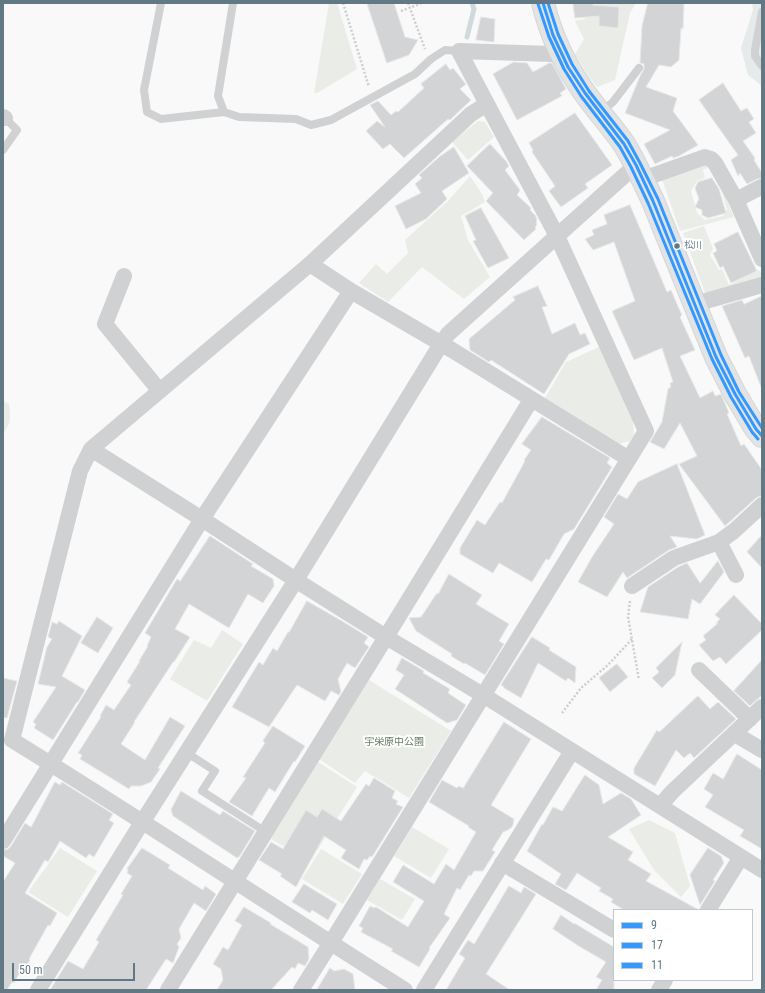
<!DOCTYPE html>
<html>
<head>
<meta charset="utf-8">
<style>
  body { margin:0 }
  #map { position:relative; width:765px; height:993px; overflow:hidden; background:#f9f9f9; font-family:"Roboto Condensed",sans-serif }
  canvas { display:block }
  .frame { position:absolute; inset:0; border:4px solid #627885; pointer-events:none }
  .legend { position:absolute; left:613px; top:909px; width:140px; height:72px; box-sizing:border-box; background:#fff; border:1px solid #c0c9ce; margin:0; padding:5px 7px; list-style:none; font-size:12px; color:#627885 }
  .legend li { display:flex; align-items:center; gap:8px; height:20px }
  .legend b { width:20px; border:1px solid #c0c9ce }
  .scale { position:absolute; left:12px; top:963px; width:123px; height:18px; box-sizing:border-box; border:2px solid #627885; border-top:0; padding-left:5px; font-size:12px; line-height:14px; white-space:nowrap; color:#627885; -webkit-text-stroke:3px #fff; paint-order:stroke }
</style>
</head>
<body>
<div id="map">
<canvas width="765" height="993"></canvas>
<div class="frame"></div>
<ul class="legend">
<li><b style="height:5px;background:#39f"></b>9</li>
<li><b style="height:5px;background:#39f"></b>17</li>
<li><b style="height:5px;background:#39f"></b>11</li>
</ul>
<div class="scale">50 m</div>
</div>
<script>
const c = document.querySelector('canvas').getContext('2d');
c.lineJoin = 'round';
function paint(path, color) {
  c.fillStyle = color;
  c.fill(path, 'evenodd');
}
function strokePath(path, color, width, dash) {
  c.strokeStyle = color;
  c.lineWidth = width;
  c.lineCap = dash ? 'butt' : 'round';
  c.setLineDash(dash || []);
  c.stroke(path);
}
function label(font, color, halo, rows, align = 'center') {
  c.font = font + ' "Roboto Condensed","Noto Sans JP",sans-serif';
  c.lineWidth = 4;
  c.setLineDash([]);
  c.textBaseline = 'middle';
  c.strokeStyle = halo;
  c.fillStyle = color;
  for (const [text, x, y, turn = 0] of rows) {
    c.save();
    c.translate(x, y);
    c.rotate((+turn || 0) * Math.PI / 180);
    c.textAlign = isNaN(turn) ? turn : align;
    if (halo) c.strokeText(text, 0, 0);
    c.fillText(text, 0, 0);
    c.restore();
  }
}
paint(new Path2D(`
  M752 3H762V86L748 75 741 48 753 10Z`), '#e7eaea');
paint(new Path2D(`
  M329 3H337L357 69 317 93H314Z
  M595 3H636L630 13 615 80 597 87 587 74 575 54 584 39 575 21 585 19V12L594 11Z
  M478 121 485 122 494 137 468 160 452 142Z
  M707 164 708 167 703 170 705 178 697 181 691 191 697 213 705 220 723 216 727 210 721 187 734 217 680 231 662 179Z
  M470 176 482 194 485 202 461 216 468 240 490 277 464 299 422 267 388 302 359 283 376 264 387 274 408 253 405 240 448 201Z
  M704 226 713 249 710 255 719 270 722 269 729 285 759 270 762 274 758 280 705 293 683 233Z
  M599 347 633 421 634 435 630 441 619 444 545 398 566 362Z
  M3 401 9 404C11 419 11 422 3 434Z
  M222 630 243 644 207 701 170 679 194 640 211 648Z
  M369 680 451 731 409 798 365 771 355 783 319 759Z
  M318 762 357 787 310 862 271 839Z
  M649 820 675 833 690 886 681 897 654 870 629 829Z
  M412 827 449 849 431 878 394 856Z
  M60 848 97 871 68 917 28 892Z
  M321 849 362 874 343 904 302 879Z
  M380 879 415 899 402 920 367 900Z`), '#e9ece7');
strokePath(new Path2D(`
  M467 37 474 9 472 3`), '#d0dadc', 5);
const building = new Path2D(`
  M367 3H394L405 37 418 40 409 55 387 63Z
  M573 3H593V5L619 7 618 28 599 26V16L575 18Z
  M648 3H684L683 29 681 28 679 60 671 67 659 65 646 87 677 98 673 111 698 145 679 156 673 158 672 156 655 164 644 144 670 130 625 113 640 76 644 69V64L640 63 642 26Z
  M481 17 495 19 494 42 476 40Z
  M514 62 527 63 533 72 549 63H552L566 89 560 93 562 96 517 120 493 74Z
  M446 64 450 70 453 68 465 83 466 84 460 89 471 100 450 120 448 119 404 158 390 144 383 149 366 131 377 121 385 127 370 105 378 101 391 115 396 111 398 112 424 88 421 84Z
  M723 83 741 111 747 108 754 119 749 122 756 133 743 141 755 158 754 160 762 173V178L757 179 747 184 740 173 738 176 731 160 738 155 699 100Z
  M575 113 612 165 585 184 588 188 561 207 549 191 555 186 532 152 533 150 529 143Z
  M490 144 506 161 509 166 505 170 520 190 517 195 531 208 530 210 535 215 537 219 536 221 537 222 536 224 537 225 535 227 536 229 524 240 486 201 493 193 467 166Z
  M454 147 469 173 442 191 447 199 426 219 406 229 395 206 421 193 415 184 422 178 419 175 439 157Z
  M712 178 719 189 726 213 708 218 702 215V210L695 207 699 199 695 188 698 182Z
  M630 205 667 292 671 290 677 304 682 315 680 317 695 350 680 356 700 398 713 391 715 396 721 394 729 413 727 414 741 446 744 444 762 470V496H760L756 498 725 526 679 464 697 456 680 423 664 449 650 442 662 422 668 389 671 387 670 383 673 382 662 348 634 360 612 311 635 301 614 242 593 250 585 239 594 235 592 230 607 224 604 215Z
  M481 208 509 258 488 268 473 241 476 240 465 216Z
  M738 232 757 271 731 283 723 266 720 268 713 253 717 251 714 244Z
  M538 286 547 306 542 307 552 334 575 323 580 335 585 333 590 344 569 354 544 394 491 360 489 362 470 350 469 339 515 300 513 297Z
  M762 296V387H761L749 356 745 358 722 306 742 300 744 304Z
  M542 417 610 458 607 463 612 467 574 529 564 534 549 560 546 559 532 582 499 563 493 573 460 554V548L477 520 485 525 500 502 502 503 525 461 524 460 531 450 522 444Z
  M677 464 705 535 697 539 670 536 677 547 669 550 627 578 623 572 607 597 578 582 592 557 614 524 604 517 618 494 627 499 638 482Z
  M762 535V568L747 552Z
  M210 536 253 564 251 566 273 579 274 586 263 603 248 594 229 628 189 604 175 629 190 637 174 662H173L134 722H135L121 744 145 760 170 717 185 726 158 768 160 769 151 782 141 786H131L129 789 80 759 82 755 78 753 101 717 100 716 106 705 114 710 131 685 127 682 140 661H139L148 646H147L151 637 145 633 177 579 180 581Z
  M718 561 724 572 700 604 692 599 688 619 640 612 648 587 678 567 687 563 700 583Z
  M449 574 482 595 476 604 509 624 499 641 504 644 485 675 465 663 464 664 451 656 452 654 416 631 409 618 421 617 437 593 438 594Z
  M734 595 762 624V630L726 664 720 657 713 661 699 645 706 640 703 636 718 623H716L720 619 715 615Z
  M307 601 342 621 368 637 364 643 369 647 355 668 347 663 338 679 341 692 339 695 331 691 325 701 297 685 269 727 232 707 259 662 263 665 273 648 277 651 288 632H289Z
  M97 617 113 628 98 653 81 643Z
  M59 621 82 636 62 676 85 690 78 702H77L53 740 34 728 36 724 33 722 56 687 38 684 47 647 52 639 48 637 52 622 57 624Z
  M532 637 550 648 549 650 576 667 575 683 568 678 566 681 538 663 521 698 504 688V687L501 685Z
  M682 642 675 675 662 688 652 678 659 672 656 668Z
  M402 658 424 671 423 673 450 689 448 693 466 705 457 720 447 723 395 689 404 675 396 670Z
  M762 660V695L750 706 734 691Z
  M617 664 628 677 610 692 599 678Z
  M3 678 17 681 7 718 3 717Z
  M698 696 710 709 718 702 736 719 694 758 690 753 684 758 676 750 655 786 634 774V768L657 730 659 732Z
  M504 722 531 739 491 805 514 819 513 825 511 828 508 830 503 832 492 850 495 852 483 871H474L471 876 469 875 460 890 457 888 444 914 450 918 429 948 430 949 419 967 391 951 393 949 361 932 363 928 359 926 370 906 374 908 376 907 408 927 424 901 393 882 403 865 434 884 446 864 454 870 476 832 468 827 469 826 429 802 442 780 457 788 459 786 463 788Z
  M273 726 305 746 295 762 294 761 275 792 269 788 252 816 229 802 246 778 243 777 265 743 263 741Z
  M737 754 762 770V849L740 836 744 830 705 807 713 795 704 789 713 773 723 779Z
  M585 775 599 785 603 804 621 793 631 799 641 815 608 837 633 852 628 860 651 874 646 881 699 910H624L611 902 613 899 599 891 601 888 577 873 566 890 555 884 561 874 527 851 542 824 543 825 553 807 562 811Z
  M374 778 395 791 392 798 398 801 396 804 403 807 372 857 370 856 367 860 364 859 359 869 341 858 346 850 324 836 296 887 280 876 282 874 259 860 271 842 283 849 306 810 317 817 322 809 341 821 366 784 369 786Z
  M55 782 60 785 62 782 113 814 109 820 114 823 94 857 89 854 86 858 60 841 48 862 45 860 25 893 57 913 50 926 48 925 29 959 30 960 22 974 20 972 14 983 12 982 7 990H3V882L15 863 3 856V850L8 849 11 846 25 823 31 827Z
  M181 791 220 815 223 811 255 831 239 857 237 858 173 816 171 810Z
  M142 848 170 865 168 868 203 890 205 886 216 894 206 911 194 903 179 929 181 938 177 944 179 947 173 963 166 959 146 990H50L68 961 83 969 99 942 96 940 123 895 121 894 132 876 127 873 128 870 127 869Z
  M708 848 721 856 724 863 713 880 715 881 700 905 690 875Z
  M304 884 337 904 328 920 312 910 310 913 292 902Z
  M509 886 521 893 524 887 536 894 486 974 510 990H446L465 958 459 954 468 940 474 944Z
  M244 907 271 923 270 924 308 947 309 959 305 966 298 963 295 969 292 967 271 990H217L223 980 221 969 213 964 223 947 228 950 242 925 235 921Z
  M561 915 574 924V923L614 947V990H596L602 980 596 977 606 962 577 945 553 929Z
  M330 968 334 971 344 969 353 974 355 990H317Z`);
paint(building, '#d2d4d5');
strokePath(building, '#e8e8e8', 1);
const secondary = new Path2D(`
  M543 3C550 32 563 61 580 86 593 106 610 124 624 144 635 162 644 182 653 201L716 357 735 394 756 429 762 436`);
strokePath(secondary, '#d5d6d7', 24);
strokePath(new Path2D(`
  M343 3 369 87
  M408 3 425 49
  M401 11 422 3
  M630 601 628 617 639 680
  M562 713 581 688 608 665 632 639`), '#cececf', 2.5, [2, 2]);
strokePath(new Path2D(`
  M161 3 144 90 147 112 161 119 224 112
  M233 3 218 96 224 112 239 117 296 119 311 125 331 120 415 74 431 59 445 50 459 51
  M762 12 755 50V56L762 66
  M601 112 613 102 639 68
  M3 150 17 130 5 118
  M187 753 215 771 202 791 266 832`), '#cfd1d2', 8);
strokePath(new Path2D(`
  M487 104 459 51 552 54 561 53
  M3 117 5 118
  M643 179 705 157 711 159 715 163 736 200 762 259
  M736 200 761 187H762
  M310 264 351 291 452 350 629 459
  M124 276 105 324 159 390
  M695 304 762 285
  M91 449 202 519 305 586 386 637 483 695 762 870
  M719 542 736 575
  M632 586 674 558 719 542 734 531 762 505
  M699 670 750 719
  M735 734 762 750
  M660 806 672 792 762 707
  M3 841 202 519 351 291
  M502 863 614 930
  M708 910 741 857
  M38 990 136 832 296 580 441 344 448 334 557 236 636 165
  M168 990 386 637 531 400
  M301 990C313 971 325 952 337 933L646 431 557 236 487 104 471 114 310 264 91 449 80 471 12 740C144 821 273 907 405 990
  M424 990 572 751
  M659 990 665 980`), '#cfd1d2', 16);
strokePath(secondary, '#e2e3e4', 22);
strokePath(new Path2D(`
  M543 3 553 35 568 67 585 93 624 144 636 165 653 201 716 357 735 394 756 429 762 436`), '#39f', 3);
strokePath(new Path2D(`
  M538 4 549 37 564 69 581 96 620 147 631 167 648 203 712 359 731 397 752 432 758 439`), '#39f', 3);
strokePath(new Path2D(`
  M548 3 558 34 572 64 589 91 628 141 640 163 658 199 721 355 739 392 762 428`), '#39f', 3);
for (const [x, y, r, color] of [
  [677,246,3.5,"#627885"]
]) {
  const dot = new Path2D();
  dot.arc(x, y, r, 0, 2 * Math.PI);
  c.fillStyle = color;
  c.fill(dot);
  strokePath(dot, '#fff', 1.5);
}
label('9px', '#627885', '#fff', [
  ["松川",684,246]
], 'left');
label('10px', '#687c62', '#fff', [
  ["宇栄原中公園",394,742]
]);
</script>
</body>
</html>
